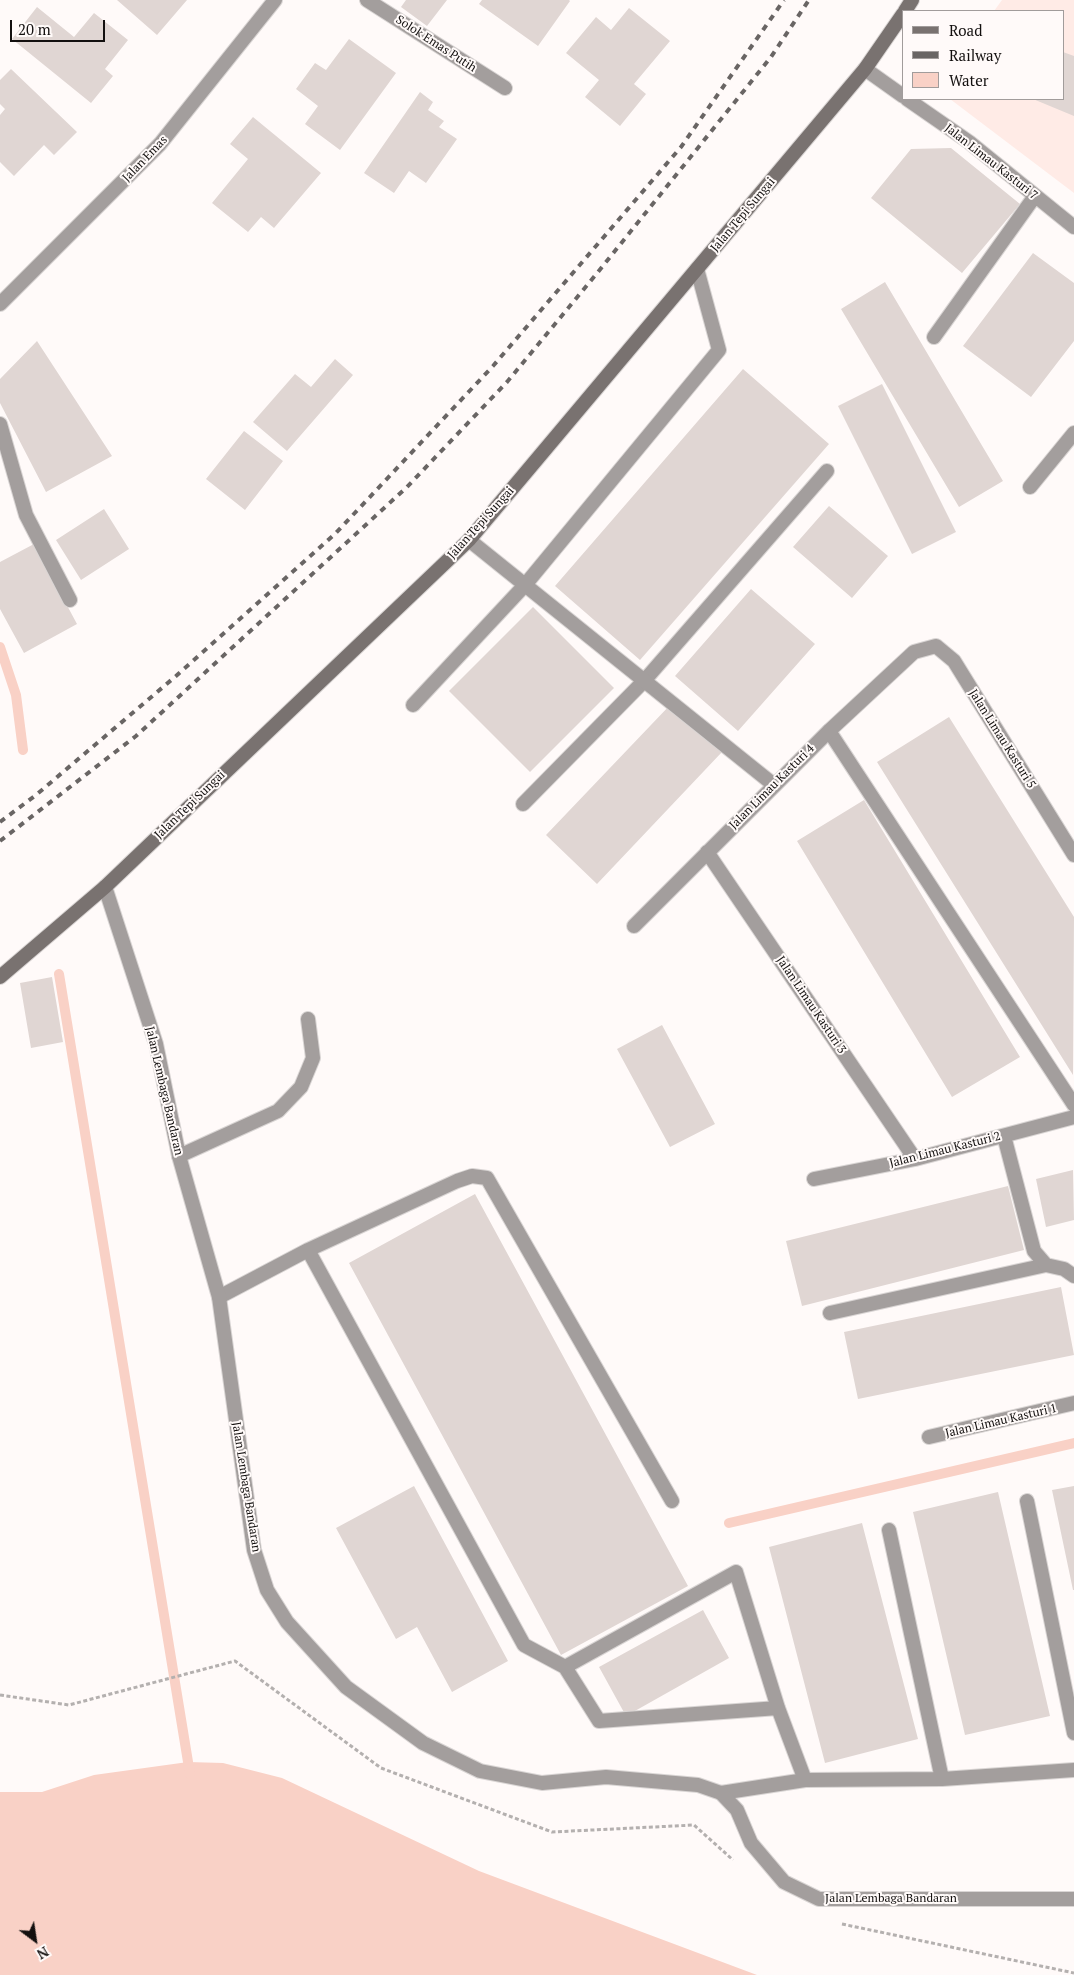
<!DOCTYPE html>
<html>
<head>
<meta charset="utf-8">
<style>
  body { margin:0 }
  #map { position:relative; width:1074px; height:1975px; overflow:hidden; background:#fffaf9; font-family:"PT Serif",serif }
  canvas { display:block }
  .legend { position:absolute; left:902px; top:10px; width:162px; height:90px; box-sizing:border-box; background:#fffaf9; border:1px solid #a19c9b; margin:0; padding:6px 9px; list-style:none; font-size:15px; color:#13100f }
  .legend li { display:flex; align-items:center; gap:10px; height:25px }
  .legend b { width:25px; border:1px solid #a19c9b }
  .north { position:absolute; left:10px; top:1915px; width:50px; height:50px; -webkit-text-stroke:4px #fffaf9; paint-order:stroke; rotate:149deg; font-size:14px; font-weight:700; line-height:20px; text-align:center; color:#13100f }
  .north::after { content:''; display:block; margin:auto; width:18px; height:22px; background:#13100f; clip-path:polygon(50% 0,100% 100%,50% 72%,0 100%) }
  .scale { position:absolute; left:10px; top:20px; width:95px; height:22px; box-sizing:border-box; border:2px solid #13100f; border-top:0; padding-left:6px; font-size:15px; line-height:18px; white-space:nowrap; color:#13100f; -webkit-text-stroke:4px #fffaf9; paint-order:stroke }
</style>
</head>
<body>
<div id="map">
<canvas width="1074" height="1975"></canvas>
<ul class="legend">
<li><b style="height:6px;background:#797270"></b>Road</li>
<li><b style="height:6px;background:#696564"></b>Railway</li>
<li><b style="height:14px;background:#f9d1c6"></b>Water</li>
</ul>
<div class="north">N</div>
<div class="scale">20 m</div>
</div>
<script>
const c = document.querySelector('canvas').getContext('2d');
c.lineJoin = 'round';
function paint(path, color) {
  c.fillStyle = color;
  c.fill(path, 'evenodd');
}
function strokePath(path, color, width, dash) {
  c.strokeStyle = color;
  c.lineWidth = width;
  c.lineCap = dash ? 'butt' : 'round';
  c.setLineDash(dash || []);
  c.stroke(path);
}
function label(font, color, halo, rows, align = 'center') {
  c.font = font + ' "PT Serif",serif';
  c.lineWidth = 4;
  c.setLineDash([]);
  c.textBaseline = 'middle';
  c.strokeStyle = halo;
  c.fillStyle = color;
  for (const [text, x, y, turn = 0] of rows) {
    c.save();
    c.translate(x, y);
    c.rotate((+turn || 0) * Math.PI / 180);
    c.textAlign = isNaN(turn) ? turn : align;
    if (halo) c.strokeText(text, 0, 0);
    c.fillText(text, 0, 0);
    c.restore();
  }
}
paint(new Path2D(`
  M1002 0H1074V193L950 99H1063V11H994Z`), '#ffebe6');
paint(new Path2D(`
  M188 1762 223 1763 282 1778 479 1871 757 1975H0V1792H42L94 1775Z`), '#f9d1c6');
strokePath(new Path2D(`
  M0 647 16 695 23 750
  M59 974 190 1774
  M729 1523 1074 1443`), '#f9d1c6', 10);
paint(new Path2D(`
  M117 0H187L157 35Z
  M406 0H447L427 26 401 7Z
  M482 0H569L570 1 538 46 479 4Z
  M37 7 74 37 94 13 128 40 105 69 113 76 91 103 12 39Z
  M629 8 670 41 634 84 646 94 620 126 585 97 599 80 566 53 596 17 611 30Z
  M349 39 396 73 340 150 305 124 318 106 296 89 315 63 326 70Z
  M1063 52 1074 56V116L1033 99H1063Z
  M11 69 77 132 54 155 44 145 14 176 0 162V115L5 109 0 104V80Z
  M420 92 433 102 428 110 444 121 439 127 457 139 426 183 409 171 394 193 364 173Z
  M253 117 321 173 274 228 261 217 248 232 212 203 248 159 230 144Z
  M951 148 1020 204 962 273 871 198 911 149Z
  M1033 253 1074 283V341L1031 397 963 346Z
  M885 282 1003 481 959 507 841 309Z
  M37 341 112 456 46 492 0 403V379Z
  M335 359 353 375 287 451 253 422 295 374 311 387Z
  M743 369 829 444 640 660 555 586Z
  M882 384 956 532 912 554 838 406Z
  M244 431 283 461 245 510 206 479Z
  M829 506 888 556 852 598 793 547Z
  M104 509 129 549 81 580 56 540Z
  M34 544 77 624 24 653 0 609V562Z
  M751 589 815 644 738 731 675 676Z
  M533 607 614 688 530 772 449 691Z
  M671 704 722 752 597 884 546 835Z
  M949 717 1074 917 1073 1075 877 762Z
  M864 800 1020 1057 952 1097 797 841Z
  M52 977 63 1042 31 1048 20 983Z
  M662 1025 715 1124 670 1147 617 1049Z
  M1073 1170 1074 1220 1046 1227 1036 1179Z
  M1008 1186 1024 1250 802 1306 786 1241Z
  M475 1194 688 1586 561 1655 349 1263Z
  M1061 1287 1074 1355 858 1399 844 1332Z
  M414 1486 508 1661 452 1692 417 1627 396 1639 336 1528Z
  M1074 1486V1590H1073L1052 1490Z
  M998 1492 1050 1716 965 1735 913 1512Z
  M862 1523 918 1739 825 1763 769 1547Z
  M703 1610 729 1658 626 1716 599 1667Z`), '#e0d6d3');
const service = new Path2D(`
  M829 731 1074 1105
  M523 804 644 681 827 471
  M179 1156 278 1111 301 1087 313 1058 308 1019
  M308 1250 524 1645 565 1667 599 1721 778 1708
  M219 1297 308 1250 457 1181 472 1176 487 1178 672 1501
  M830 1313 1046 1265
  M1027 1501 1074 1733
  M889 1530 942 1779
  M565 1667 736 1572 778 1708 805 1780
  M721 1793 805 1780 942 1779 1074 1770`);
const minor = new Path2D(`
  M367 0 505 88
  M865 69 903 96
  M907 99 969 142 1074 227
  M934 337 1035 196
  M0 424 26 515 70 600
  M1030 487 1074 433
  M469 540 774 785
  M413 705 525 585 719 350 697 269
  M707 852 915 1159
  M634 926 829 731 914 652 936 646 954 661 1074 855
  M1004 1136 1034 1251 1046 1265 1064 1269 1074 1276
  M814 1179 915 1159 1074 1117
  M929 1437 1074 1403`);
const tertiary = new Path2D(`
  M0 304 160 144 275 0
  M105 887 156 1044 179 1156 219 1297 254 1550 267 1590 287 1622 346 1687 423 1743 480 1771 542 1783 606 1777 698 1785 721 1793 737 1810 751 1843 784 1882 819 1899H1074`);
const secondary = new Path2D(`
  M905 11 912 0
  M0 977 105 887 469 540 865 69 903 14`);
strokePath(service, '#d9d5d4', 16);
strokePath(minor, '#d9d5d4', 16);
strokePath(tertiary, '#d9d5d4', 16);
strokePath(secondary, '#d9d5d4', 16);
strokePath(new Path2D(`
  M0 1695 69 1705 235 1661 381 1768 552 1832 694 1825 733 1860
  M842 1924 1074 1973`), '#b4b0af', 3, [4, 2.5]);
strokePath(service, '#a39e9d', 14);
strokePath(minor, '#a39e9d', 14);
strokePath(tertiary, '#a39e9d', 14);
strokePath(secondary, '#797270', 14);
strokePath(new Path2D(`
  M0 822 36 795 176 676 335 534 493 366 681 147 784 0
  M0 841 136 736 407 487 507 382 598 272 771 57 809 0`), '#696564', 4, [6, 6]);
label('12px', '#13100f', '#fffaf9', [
  ["Solok Emas Putih",436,44,33],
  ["Jalan Emas",145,159,-46],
  ["Jalan Limau Kasturi 7",991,162,38],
  ["Jalan Tepi Sungai",743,215,-50],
  ["Jalan Tepi Sungai",481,523,-48],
  ["Jalan Limau Kasturi 5",1002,739,58],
  ["Jalan Limau Kasturi 4",772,787,-45],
  ["Jalan Tepi Sungai",190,805,-44],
  ["Jalan Limau Kasturi 3",811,1005,56],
  ["Jalan Lembaga Bandaran",164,1091,77],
  ["Jalan Limau Kasturi 2",945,1150,-14],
  ["Jalan Limau Kasturi 1",1001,1421,-13],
  ["Jalan Lembaga Bandaran",246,1487,81],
  ["Jalan Lembaga Bandaran",891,1899]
]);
</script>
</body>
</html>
